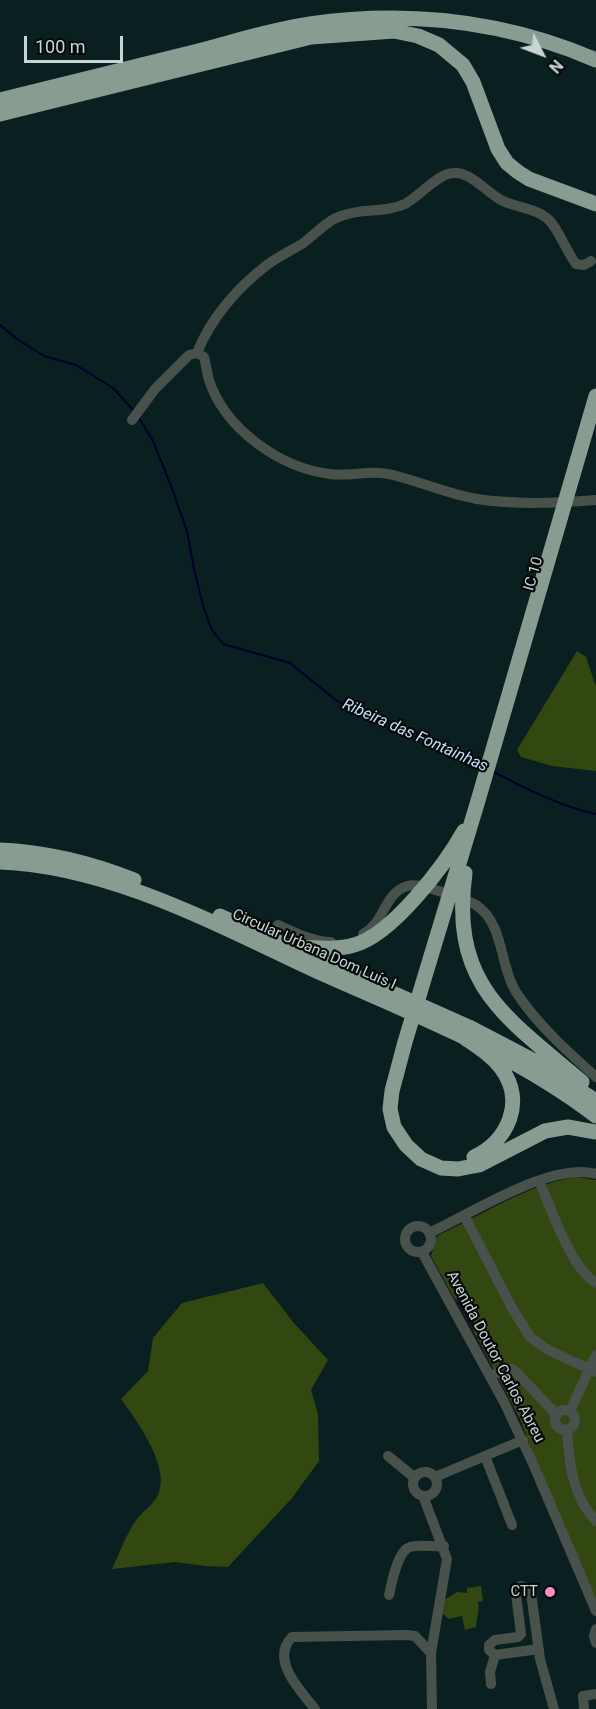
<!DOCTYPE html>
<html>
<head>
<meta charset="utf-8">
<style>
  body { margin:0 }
  #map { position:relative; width:596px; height:1709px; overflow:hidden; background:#0a1f1f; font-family:Roboto,sans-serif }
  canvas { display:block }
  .north { position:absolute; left:512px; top:24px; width:60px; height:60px; -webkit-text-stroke:4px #020807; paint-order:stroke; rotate:132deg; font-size:16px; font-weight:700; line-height:24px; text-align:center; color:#c8d5d4 }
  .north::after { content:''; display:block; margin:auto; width:21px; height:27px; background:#c8d5d4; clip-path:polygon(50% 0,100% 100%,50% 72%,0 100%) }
  .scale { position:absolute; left:24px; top:36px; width:99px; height:27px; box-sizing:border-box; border:3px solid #c8d5d4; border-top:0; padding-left:8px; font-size:18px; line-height:21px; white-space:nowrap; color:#c8d5d4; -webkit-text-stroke:4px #020807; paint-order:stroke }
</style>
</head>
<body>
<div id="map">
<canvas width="596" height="1709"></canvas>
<div class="north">N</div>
<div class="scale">100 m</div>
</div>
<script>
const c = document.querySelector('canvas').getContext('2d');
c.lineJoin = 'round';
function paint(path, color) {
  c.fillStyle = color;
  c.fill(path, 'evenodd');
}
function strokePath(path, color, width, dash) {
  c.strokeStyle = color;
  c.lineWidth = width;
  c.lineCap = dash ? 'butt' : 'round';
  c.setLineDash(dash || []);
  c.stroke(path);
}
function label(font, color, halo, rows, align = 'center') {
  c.font = font + ' Roboto,sans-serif';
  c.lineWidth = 4.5;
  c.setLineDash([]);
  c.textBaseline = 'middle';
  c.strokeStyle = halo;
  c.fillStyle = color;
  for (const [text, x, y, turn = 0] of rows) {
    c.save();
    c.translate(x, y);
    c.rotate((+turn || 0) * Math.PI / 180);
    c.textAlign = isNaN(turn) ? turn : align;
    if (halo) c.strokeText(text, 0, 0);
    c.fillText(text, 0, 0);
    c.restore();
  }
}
paint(new Path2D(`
  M577 651 586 657 596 687V771L552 766 521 757 517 750Z
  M577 1177 596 1180V1602L550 1498 520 1419 473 1330 474 1322 464 1304 454 1298 431 1256 437 1236C480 1216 530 1183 577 1177Z
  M263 1283 293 1322 328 1360 311 1390 318 1414 319 1461 292 1498 228 1567 205 1566 175 1562 112 1569C120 1552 126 1534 137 1519 143 1511 154 1504 158 1495 171 1467 137 1421 121 1399L148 1371 153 1338 182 1303Z
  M481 1586 483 1601 478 1602C480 1611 476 1618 476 1627L465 1630 462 1616 449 1619 443 1614 444 1600 457 1592 467 1593V1588Z`), '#324810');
strokePath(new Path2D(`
  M0 325 17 339 44 356 76 365 113 388 134 411
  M139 418 153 441 171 486 187 531 194 569 204 609 212 630 223 644 290 663 337 701 365 715 417 733 483 766
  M494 772C526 789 560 806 596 814`), '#00002b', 2);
strokePath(new Path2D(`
  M197 353C210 319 238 287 267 265 278 257 290 251 302 244 313 236 323 225 334 219 357 207 383 214 405 204 420 196 438 173 454 173 471 172 486 192 501 200 516 208 538 208 550 221 559 231 567 252 576 264L584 265 591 261
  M132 420 155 389 189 355 197 353 204 357C206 364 207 373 209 380 225 429 280 468 330 474 351 477 371 469 393 475 421 482 448 494 477 499 517 505 556 503 596 500
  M278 925C294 932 313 942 331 942
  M363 934C385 923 383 894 407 886 416 883 433 889 442 892 453 896 467 899 476 905 505 924 499 968 518 995 539 1026 568 1052 596 1077
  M539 1181C552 1210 570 1267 596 1283
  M464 1215 512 1308 530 1337 548 1350 596 1372
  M405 1239a13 13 0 1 1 26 0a13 13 0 1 1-26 0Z
  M429 1233C471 1214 551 1161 596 1174
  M422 1252 504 1402 534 1466 596 1611
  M491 1376 507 1368 514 1370 557 1415
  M555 1420a10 10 0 1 1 20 0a10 10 0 1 1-20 0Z
  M570 1411 596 1355
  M567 1430C569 1462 572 1496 596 1521
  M388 1456 415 1478
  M485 1456 512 1525
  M413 1484a12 12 0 1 1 24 0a12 12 0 1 1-24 0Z
  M435 1477 523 1440
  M423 1496 447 1559 431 1653 432 1709
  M389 1595C392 1583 397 1551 410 1547 418 1544 434 1547 444 1546
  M596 1629 594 1636 596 1643
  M539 1649 495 1655 489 1650V1645L495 1640 518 1637 521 1634 516 1594 521 1586 527 1588 531 1593 540 1659 554 1709
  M491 1684 490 1672 495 1655
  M315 1709C302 1692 269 1660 292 1637L407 1635 415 1636 431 1653
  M584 1709 583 1696 596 1694`), '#49514c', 10);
strokePath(new Path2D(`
  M0 100C62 85 124 69 186 54 227 44 268 30 310 24 408 10 505 21 596 60
  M0 114 311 37 394 31 418 36 439 45 463 65 473 82 498 149 507 163 518 172 529 179 596 204
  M596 396 477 804 405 1042 392 1091 390 1109 394 1127 406 1145 421 1159 441 1168 458 1169 479 1165 545 1131 568 1127 596 1132
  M0 850C46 852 91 863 134 880
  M0 862C112 866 223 928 323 974 417 1016 514 1053 596 1116
  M465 873C450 986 506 1017 582 1082
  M220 916 469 1027 534 1061 596 1101
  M299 947C318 948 337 950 354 945 392 935 445 865 464 831
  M465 1038C478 1047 491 1055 501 1068 526 1101 508 1141 474 1157`), '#889c91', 15);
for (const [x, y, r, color] of [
  [550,1592,6,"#fd8ebe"]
]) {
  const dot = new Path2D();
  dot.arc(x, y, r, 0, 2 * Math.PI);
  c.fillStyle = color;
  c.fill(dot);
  strokePath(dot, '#020807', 2);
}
label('15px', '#c8d5d4', '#020807', [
  ["IC 10",534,574,-74],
  ["Circular Urbana Dom Luís I",314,950,24],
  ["Avenida Doutor Carlos Abreu",495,1357,62]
]);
label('15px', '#c8d5d4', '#020807', [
  ["CTT",538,1592]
], 'right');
label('italic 16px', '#c8defd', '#020807', [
  ["Ribeira das Fontainhas",415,736,24]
]);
</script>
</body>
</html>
